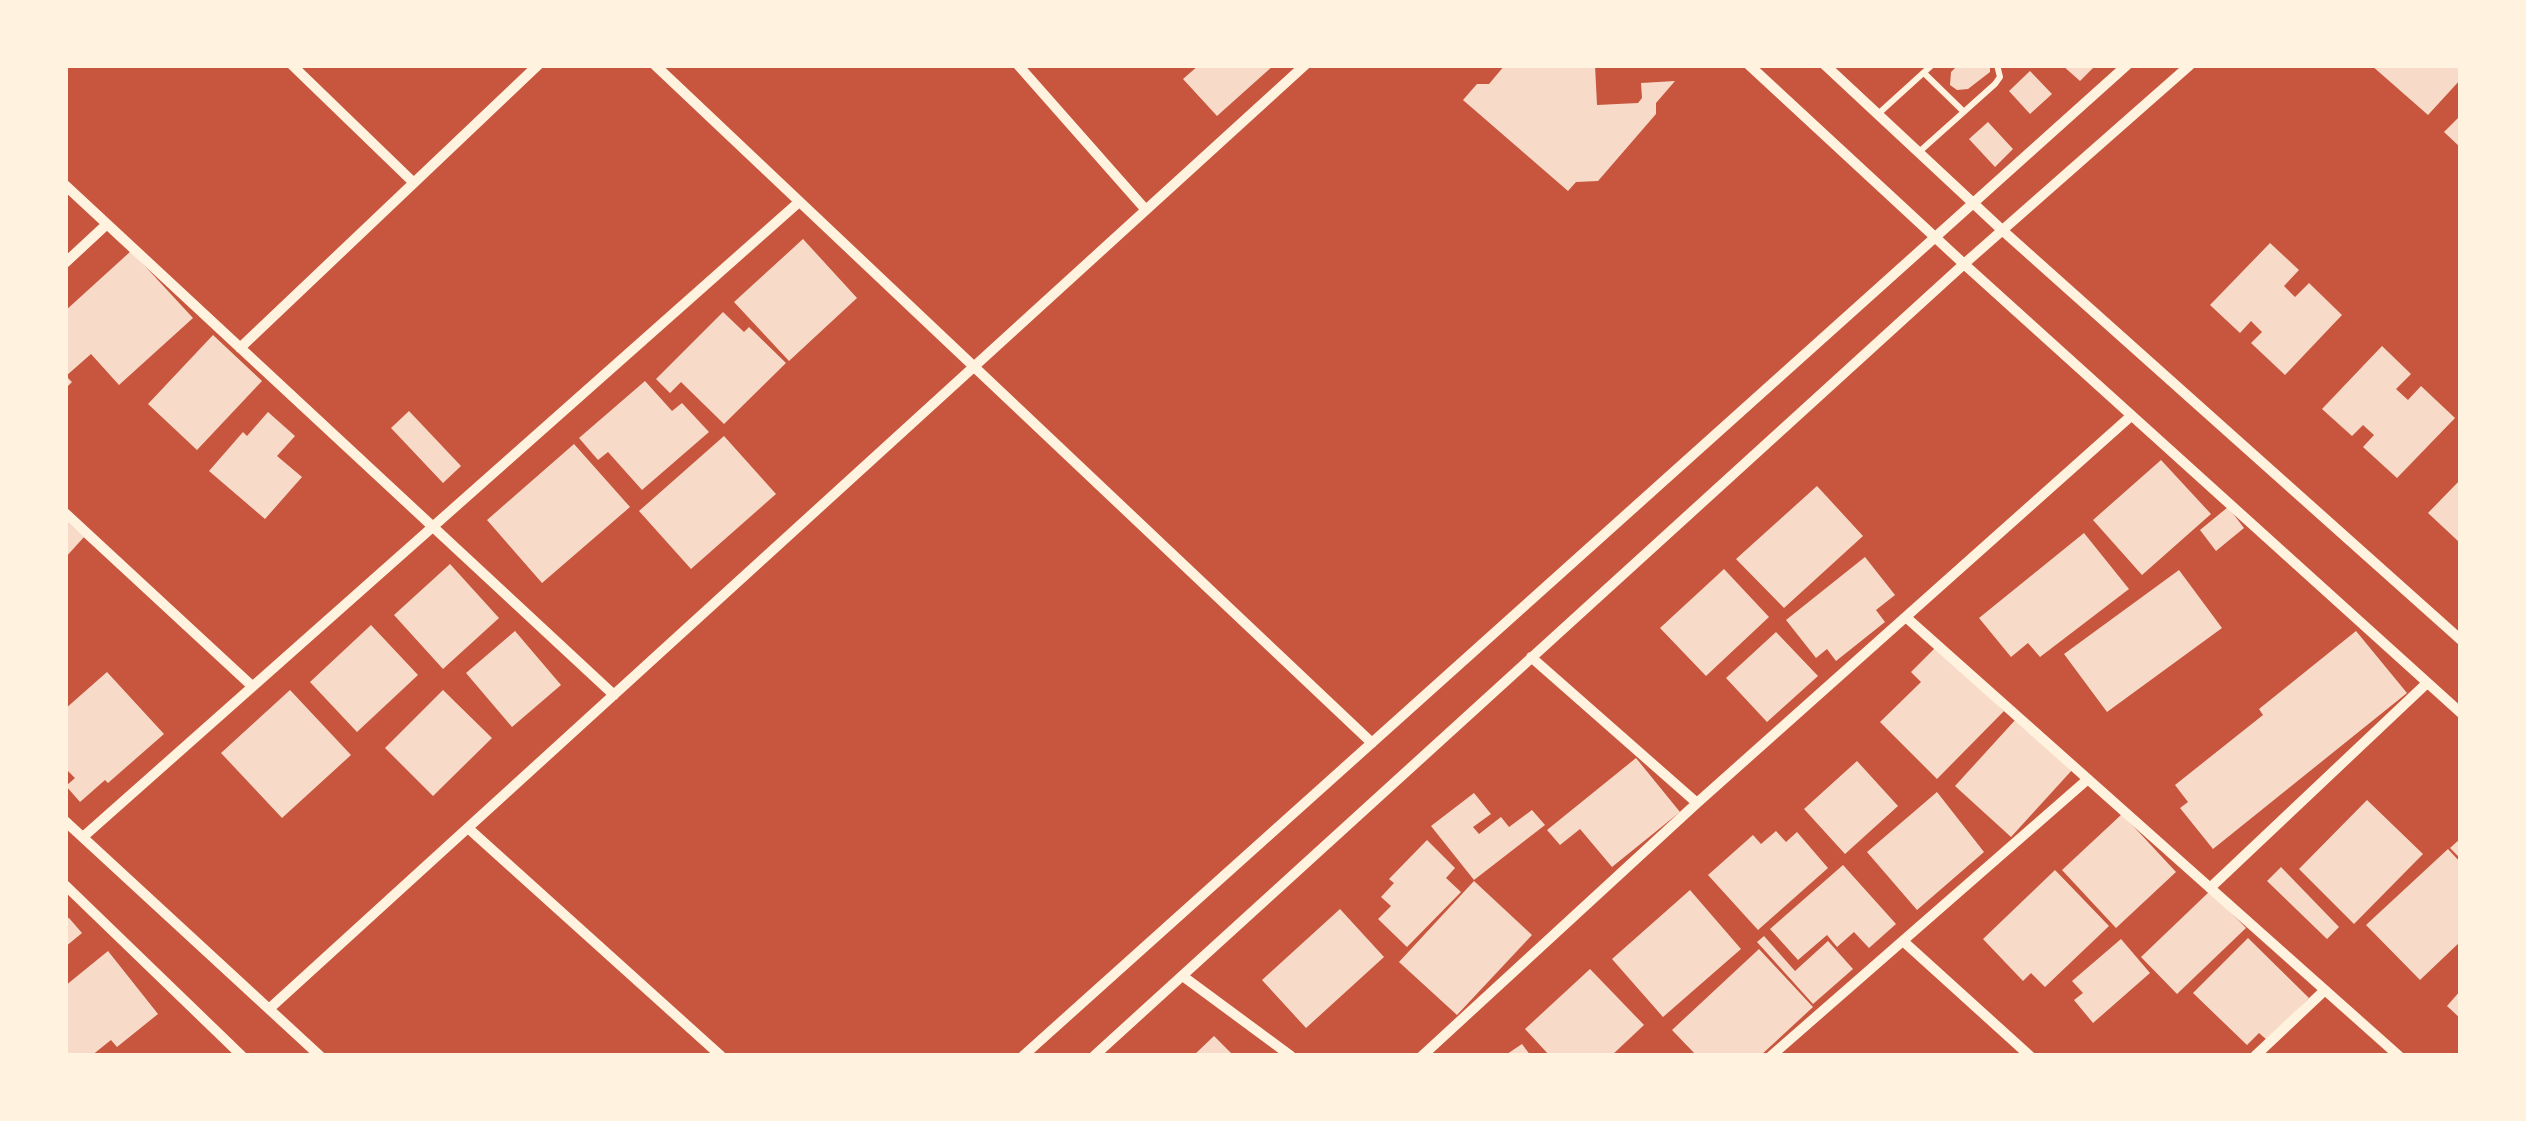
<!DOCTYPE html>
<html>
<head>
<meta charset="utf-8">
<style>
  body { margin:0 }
  #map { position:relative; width:2526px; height:1121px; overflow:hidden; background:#c8553d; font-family:"Asap Condensed",sans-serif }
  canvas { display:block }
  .frame { position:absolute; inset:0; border:68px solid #fff3e0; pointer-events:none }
</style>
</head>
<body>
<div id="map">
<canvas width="2526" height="1121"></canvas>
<div class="frame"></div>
</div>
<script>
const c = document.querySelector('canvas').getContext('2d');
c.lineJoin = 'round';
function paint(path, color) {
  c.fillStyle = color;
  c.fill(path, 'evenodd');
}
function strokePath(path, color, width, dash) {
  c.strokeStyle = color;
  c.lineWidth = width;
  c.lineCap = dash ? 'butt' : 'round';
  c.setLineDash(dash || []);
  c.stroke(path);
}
paint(new Path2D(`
  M1199 65H1274L1217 116 1183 79Z
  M1505 65H1595L1597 105 1638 103 1642 98 1641 83 1675 81 1656 103V114L1598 181 1576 182 1568 191 1463 100 1477 84H1489Z
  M1958 65H1990V72L1968 89 1957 90 1950 85 1951 72Z
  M2062 65H2096L2080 81Z
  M2371 65H2461V79L2428 115Z
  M2030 71 2052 94 2030 114 2009 91Z
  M2461 115V148L2444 132Z
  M1988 122 2013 149 1995 167 1969 139Z
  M803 239 857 298 789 361 734 302Z
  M2270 243 2299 270 2284 286 2295 297 2309 283 2342 315 2285 375 2251 343 2262 332 2251 321 2240 333 2210 305Z
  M131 251 193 318 119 385 91 354 66 376 72 382 65 389V311Z
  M723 312 744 332 749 327 786 363 724 424 681 382 670 393 656 379Z
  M213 335 262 381 197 450 148 404Z
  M2382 346 2411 374 2396 389 2408 400 2421 386 2455 418 2397 478 2363 447 2374 435 2363 425 2352 436 2322 409Z
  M645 381 672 411 682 403 709 432 642 490 608 452 598 460 579 438Z
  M409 411 461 466 443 483 391 428Z
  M268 412 295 436 277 456 302 477 265 519 209 471 243 432 247 436Z
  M724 436 776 494 691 569 639 511Z
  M574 444 630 507 542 583 487 520Z
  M2161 460 2211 514 2142 575 2093 520Z
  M2461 479V537L2458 541 2428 513Z
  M1817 486 1863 536 1784 608 1736 559Z
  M2228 507 2244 528 2216 551 2200 530Z
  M65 520 84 537 65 558Z
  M2084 533 2129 589 2040 657 2028 643 2011 657 1979 618Z
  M1865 557 1895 595 1876 610 1885 622 1836 661 1827 649 1816 658 1786 620Z
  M450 564 499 618 443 669 394 615Z
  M1724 569 1769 617 1706 676 1660 628Z
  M2179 570 2222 628 2107 712 2064 654Z
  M371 625 418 675 357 732 310 682Z
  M515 631 561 685 512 727 466 673Z
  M2356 631 2407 693 2213 849 2180 808 2188 802 2175 785 2263 715 2259 709Z
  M1776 632 1818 676 1767 722 1726 678Z
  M1938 645 2004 711 1937 779 1880 722 1921 682 1911 672Z
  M107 672 164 734 108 783 105 780 80 802 66 786 75 778 65 768V709Z
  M290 690 351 755 282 818 221 753Z
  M443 690 492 738 433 796 385 748Z
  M2017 718 2073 769 2011 837 1955 786Z
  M1636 758 1680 812 1612 867 1580 829 1560 845 1547 830Z
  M1857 761 1898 806 1845 854 1804 809Z
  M1937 792 1984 852 1917 910 1867 852Z
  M1474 793 1491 814 1473 827 1479 834 1501 817 1509 827 1532 810 1545 825 1474 880 1431 826Z
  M2367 800 2423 854 2354 924 2299 869Z
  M2122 814 2176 872 2116 928 2062 870Z
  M1776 831 1786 842 1797 832 1828 868 1758 930 1708 875 1753 835 1761 844Z
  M2461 838V859L2450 848Z
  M1427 840 1455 868 1446 878 1461 892 1407 947 1378 919 1391 906 1381 897 1394 883 1389 879Z
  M2448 849 2461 863V941L2420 980 2366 925Z
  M1843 865 1896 924 1869 948 1854 932 1837 947 1827 935 1798 960 1770 929Z
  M2281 867 2339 927 2327 939 2267 881Z
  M2055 870 2109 926 2045 987 2031 973 2023 981 1983 939Z
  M1474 881 1532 935 1457 1015 1399 962Z
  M1690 890 1741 949 1663 1017 1612 959Z
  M2210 891 2246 928 2177 994 2141 957Z
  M1340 909 1384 957 1306 1028 1262 980Z
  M69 918 82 933 65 947V919Z
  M1764 936 1795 971 1828 941 1853 969 1813 1004 1757 942Z
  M2248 938 2309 998 2267 1040 2259 1033 2247 1045 2193 993Z
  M2121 939 2150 973 2093 1023 2074 1000 2083 993 2072 981Z
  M1759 949 1813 1007 1760 1056H1697L1672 1030Z
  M108 951 158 1014 117 1047 111 1040 91 1056H65V986Z
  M1590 969 1644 1025 1611 1056H1550L1525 1029Z
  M2461 990V1019L2447 1006Z
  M1214 1036 1234 1056H1193Z
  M1522 1044 1531 1056H1504Z`), '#f7dbc8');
strokePath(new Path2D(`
  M1924 73 1964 112
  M1878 114 1932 65
  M1919 152 1995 84 2000 77 1997 65`), '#fff3e0', 6);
strokePath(new Path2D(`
  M292 65 414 183
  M655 65 1372 743
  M1018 65 1146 210
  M1749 65 1964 264 2190 65
  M1825 65 2002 230 2461 640
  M65 185 614 695
  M65 263 107 224
  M240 348 538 65
  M65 513 252 686
  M1908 619 2399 1056
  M1531 657 1697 803
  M65 821 320 1056
  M468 828 721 1056
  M83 837 799 202
  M65 885 242 1056
  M2210 888 2427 683
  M1903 941 2030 1056
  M1184 977 1291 1056
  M269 1009 1305 65
  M1023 1056 2127 65
  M1094 1056 1964 264 2461 713
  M1422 1056 1697 803 2131 416
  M1771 1056 2088 779
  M2255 1056 2325 990`), '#fff3e0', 10);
</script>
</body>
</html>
